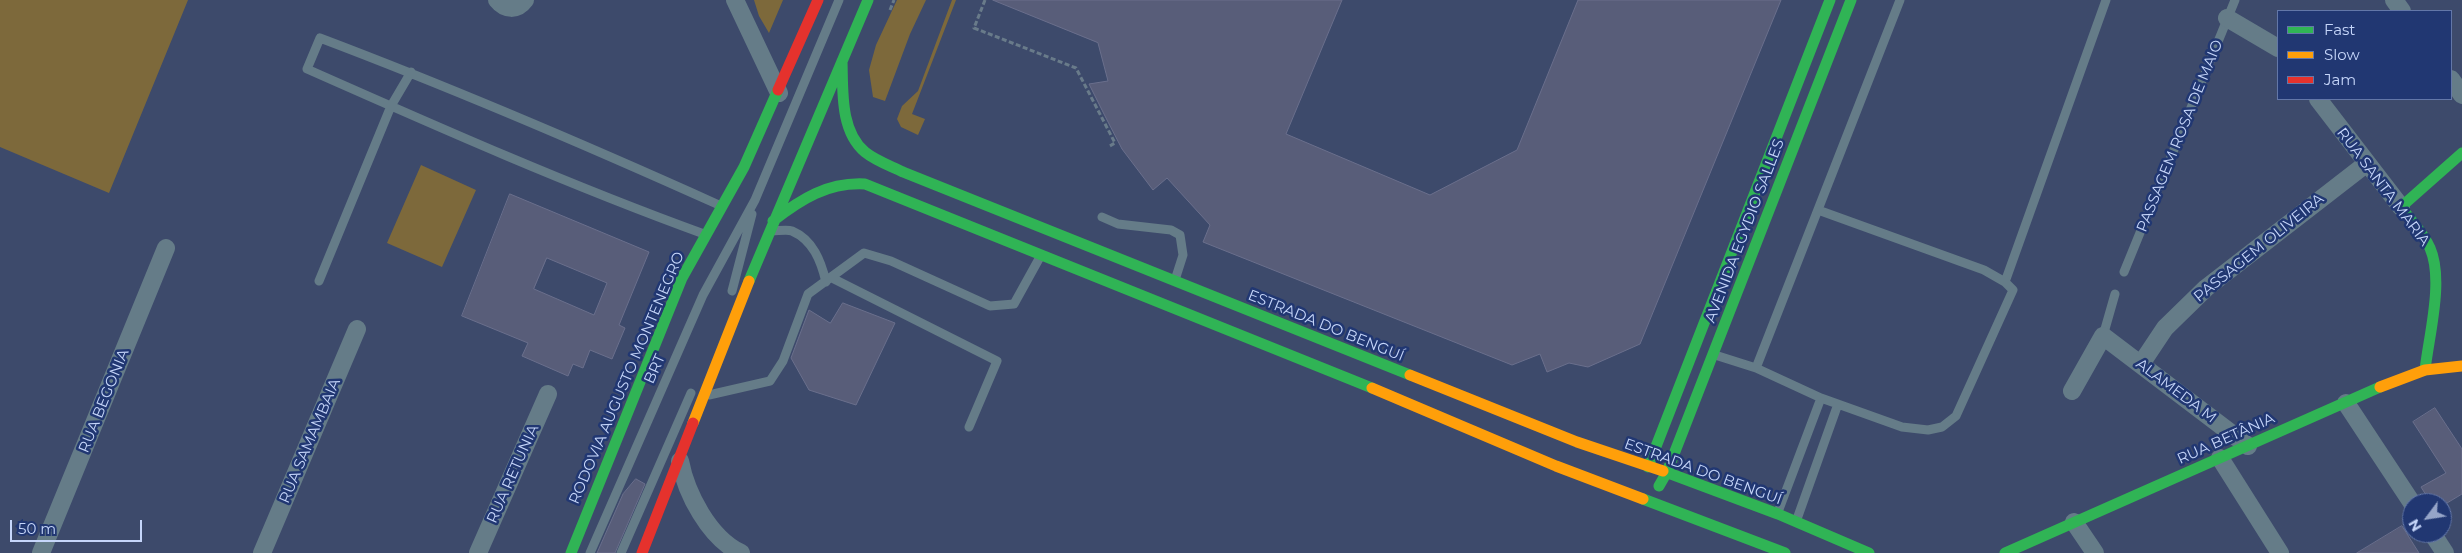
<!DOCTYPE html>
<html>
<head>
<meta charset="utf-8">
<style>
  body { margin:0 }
  #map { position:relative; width:2462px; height:553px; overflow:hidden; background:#3d4a6b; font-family:Montserrat,sans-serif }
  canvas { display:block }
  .legend { position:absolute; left:2277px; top:10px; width:175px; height:90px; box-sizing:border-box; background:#213772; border:1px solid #6377a8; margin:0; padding:6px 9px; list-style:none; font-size:15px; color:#c6d6fa }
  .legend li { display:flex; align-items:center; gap:10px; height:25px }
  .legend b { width:25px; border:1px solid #6377a8 }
  .north { position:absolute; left:2402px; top:493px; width:50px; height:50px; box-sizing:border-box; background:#213772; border:1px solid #6377a8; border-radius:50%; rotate:239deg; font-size:14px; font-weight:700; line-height:20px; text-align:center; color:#c6d6fa }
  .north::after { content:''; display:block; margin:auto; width:18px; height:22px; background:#96a5c8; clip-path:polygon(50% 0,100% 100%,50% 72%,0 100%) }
  .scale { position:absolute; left:10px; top:520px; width:132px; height:22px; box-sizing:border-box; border:2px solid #c6d6fa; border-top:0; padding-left:6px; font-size:15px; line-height:18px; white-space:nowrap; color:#c6d6fa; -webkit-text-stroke:4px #213772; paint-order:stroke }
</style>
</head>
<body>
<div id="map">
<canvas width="2462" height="553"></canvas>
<ul class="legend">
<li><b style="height:6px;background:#30b455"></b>Fast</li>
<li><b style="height:6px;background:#ff9f0a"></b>Slow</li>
<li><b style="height:6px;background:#e5322d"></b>Jam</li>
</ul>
<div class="north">N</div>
<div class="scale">50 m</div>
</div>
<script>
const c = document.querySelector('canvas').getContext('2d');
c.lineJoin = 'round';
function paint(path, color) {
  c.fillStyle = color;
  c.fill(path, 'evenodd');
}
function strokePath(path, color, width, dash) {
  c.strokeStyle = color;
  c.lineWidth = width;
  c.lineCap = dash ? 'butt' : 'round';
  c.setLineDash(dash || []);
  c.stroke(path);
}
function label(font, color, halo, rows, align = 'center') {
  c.font = font + ' Montserrat,sans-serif';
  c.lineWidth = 5;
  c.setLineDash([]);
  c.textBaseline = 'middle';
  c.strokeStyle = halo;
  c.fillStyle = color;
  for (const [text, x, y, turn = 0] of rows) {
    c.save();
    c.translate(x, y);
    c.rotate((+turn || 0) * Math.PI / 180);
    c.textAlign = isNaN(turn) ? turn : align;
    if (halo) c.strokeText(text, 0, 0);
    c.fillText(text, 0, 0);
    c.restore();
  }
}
paint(new Path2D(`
  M0 0H188L109 193 0 147Z
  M754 0H783L769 33 759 16Z
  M897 0H926L910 34 885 101 873 97 869 70 876 45Z
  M952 0H956L912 114 925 119 918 135 901 127 897 119 902 106 918 91Z
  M421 165 476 190 442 267 387 243Z`), '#7d693b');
const building = new Path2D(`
  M993 0H1342L1286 134 1430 195 1517 150 1578 0H1781L1640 344 1588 367 1569 363 1547 372 1540 354 1512 365 1203 242 1210 225 1167 178 1153 190 1122 149 1106 118 1089 84 1108 81 1098 43Z
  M510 194 649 252 619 325 625 328 612 359 590 350 583 368 573 364 568 376 522 356 528 343 462 316ZM547 258 607 283 594 315 534 289Z
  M843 303 895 323 856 405 809 390 791 358 809 310 830 323Z
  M2435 408 2462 449V494L2447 503H2431L2421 487 2446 473 2413 422Z
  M636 479 645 484 615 553H597L623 494Z
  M2402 526 2419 553H2357Z`);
paint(building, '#585d79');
strokePath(building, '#6a6f8c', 1);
strokePath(new Path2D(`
  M985 0 974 28 1076 68 1115 143 1108 147
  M890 10 894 0`), '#697b8a', 3, [5, 2.5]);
strokePath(new Path2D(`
  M1818 210 1984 270 2005 282 2013 290 1956 416 1942 427 1928 430 1902 427 1821 398 1756 368 1900 0
  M1102 217 1118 224 1171 230 1180 235 1183 255 1175 280
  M772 231C778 231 787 229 792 231 813 240 821 261 826 282
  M704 234C569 185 438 127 307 69L320 38C455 89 588 146 719 205
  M2124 272 2235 0
  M832 278 997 361 969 427
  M319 281 391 106 411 72
  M2005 282 2106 0
  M732 291 752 214
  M2103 336 2115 294
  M1715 355 1756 368
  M709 395 770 381 783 361 808 294 864 253 891 261 990 306 1014 304 1040 257
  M1778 512 1821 398
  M1797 519 1838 404
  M590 553 703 295 755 200 839 0
  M621 553 691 393`), '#657c88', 9);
strokePath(new Path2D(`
  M497 0C505 10 517 11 525 0
  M735 0 779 93
  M2394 0 2402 11
  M2227 18 2278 48
  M2451 79 2462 95
  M2318 99 2401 207
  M2141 364 2165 328 2206 288 2366 164
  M2072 391 2103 336 2248 446
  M2346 403 2412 503
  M2220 458 2280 553
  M680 461C686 493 709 538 741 553
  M2074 522 2095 553
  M2432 533 2445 553
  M41 553 166 248
  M262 553 357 329
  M478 553 548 394`), '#657c88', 18);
strokePath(new Path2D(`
  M842 61C843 91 840 131 865 152 876 161 891 166 903 172L1410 375
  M773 221C801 199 828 182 865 184L1372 388
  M749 281 868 0
  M2425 370C2429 335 2444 280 2430 248 2424 233 2410 220 2401 207L2462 153
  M1648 467 1830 0
  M1663 471 1778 514 1869 553
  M1659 486 1667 472 1851 0
  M1643 499 1785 553
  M571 553 682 278 744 167 778 90
  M2005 553 2380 387`), '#30b455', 11);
strokePath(new Path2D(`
  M1410 375 1577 442 1663 471
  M2380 387 2425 370 2462 366
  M1372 388 1556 466 1643 499
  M693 423 749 281`), '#ff9f0a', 11);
strokePath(new Path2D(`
  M778 90 818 0
  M642 553 693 423`), '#e5322d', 11);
label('15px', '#c6d6fa', '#213772', [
  ["PASSAGEM ROSA DE MAIO",2180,136,-68],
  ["RUA SANTA MARIA",2383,187,53],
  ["AVENIDA EGYDIO SALLES",1745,231,-69],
  ["PASSAGEM OLIVEIRA",2259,248,-39],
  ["ESTRADA DO BENGUÍ",1326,326,22],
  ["BRT",655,369,-66],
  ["RODOVIA AUGUSTO MONTENEGRO",627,378,-67],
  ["ALAMEDA M",2176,391,37],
  ["RUA BEGONIA",104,401,-68],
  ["RUA BETÂNIA",2226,439,-24],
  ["RUA SAMAMBAIA",310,441,-67],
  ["ESTRADA DO BENGUÍ",1703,472,20],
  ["RUA RETUNIA",513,474,-66]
]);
</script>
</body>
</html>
